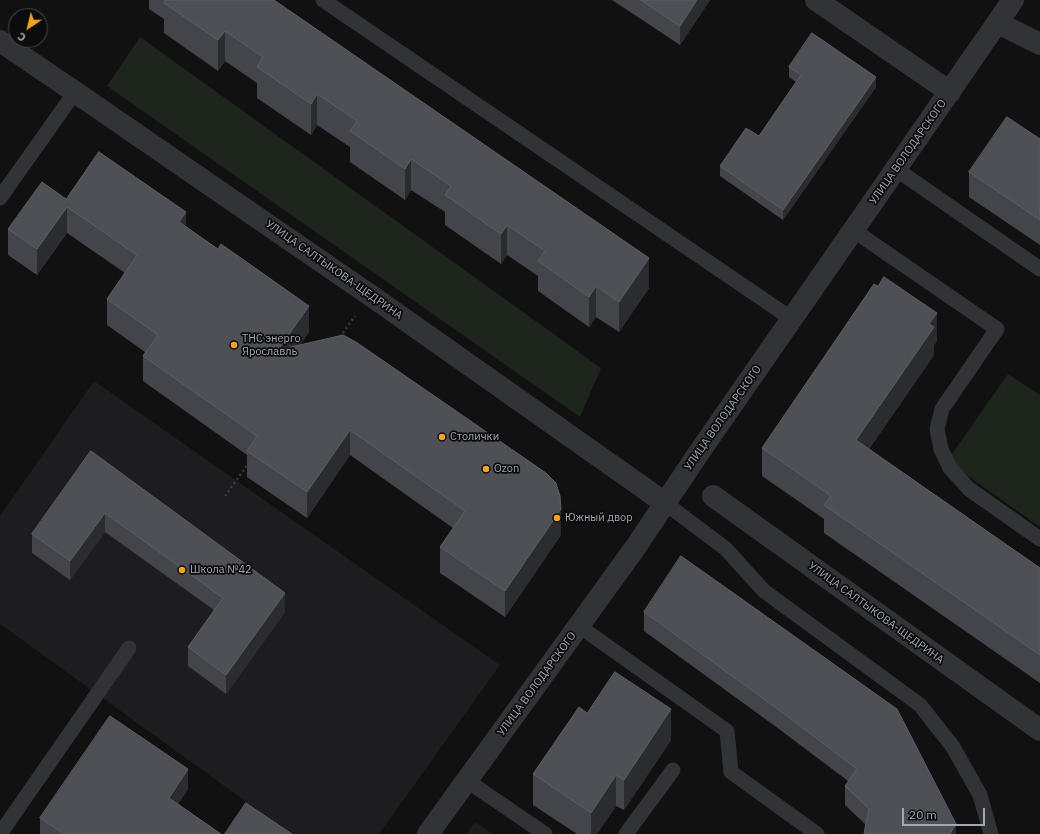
<!DOCTYPE html>
<html>
<head>
<meta charset="utf-8">
<style>
  body { margin:0 }
  #map { position:relative; width:1040px; height:834px; overflow:hidden; background:#111112; font-family:"IBM Plex Sans",sans-serif }
  canvas { display:block }
  .north { position:absolute; left:8px; top:8px; width:40px; height:40px; box-sizing:border-box; background:#0c0c0d; border:1px solid #484a4f; border-radius:50%; rotate:215deg; font-size:11px; font-weight:700; line-height:16px; text-align:center; color:#a1a8b3 }
  .north::after { content:''; display:block; margin:auto; width:14px; height:18px; background:#f6a325; clip-path:polygon(50% 0,100% 100%,50% 72%,0 100%) }
  .scale { position:absolute; left:902px; top:808px; width:83px; height:18px; box-sizing:border-box; border:2px solid #a1a8b3; border-top:0; padding-left:5px; font-size:12px; line-height:14px; white-space:nowrap; color:#a1a8b3; -webkit-text-stroke:3px #0c0c0d; paint-order:stroke }
</style>
</head>
<body>
<div id="map">
<canvas width="1040" height="834"></canvas>
<div class="north">С</div>
<div class="scale">20 m</div>
</div>
<script>
const c = document.querySelector('canvas').getContext('2d');
c.lineJoin = 'round';
function paint(path, color) {
  c.fillStyle = color;
  c.fill(path, 'evenodd');
}
function strokePath(path, color, width, dash) {
  c.strokeStyle = color;
  c.lineWidth = width;
  c.lineCap = dash ? 'butt' : 'round';
  c.setLineDash(dash || []);
  c.stroke(path);
}
function label(font, color, halo, rows, align = 'center') {
  c.font = font + ' "IBM Plex Sans",sans-serif';
  c.lineWidth = 3.5;
  c.setLineDash([]);
  c.textBaseline = 'middle';
  c.strokeStyle = halo;
  c.fillStyle = color;
  for (const [text, x, y, turn = 0] of rows) {
    c.save();
    c.translate(x, y);
    c.rotate((+turn || 0) * Math.PI / 180);
    c.textAlign = isNaN(turn) ? turn : align;
    if (halo) c.strokeText(text, 0, 0);
    c.fillText(text, 0, 0);
    c.restore();
  }
}
paint(new Path2D(`
  M94 381 500 665 379 834H291L0 624V516Z
  M475 822 493 834H467Z`), '#1d1d1f');
paint(new Path2D(`
  M140 37 601 368 580 417 107 86Z
  M1008 374 1040 395V527L947 461Z`), '#1d251d');
strokePath(new Path2D(`
  M340 337 355 316
  M225 496 248 464`), '#383a3e', 2.5, [2, 3]);
strokePath(new Path2D(`
  M323 0 792 319
  M896 169 1040 269
  M0 198 75 92
  M853 230 997 329 942 409 937 429 941 449 950 468 969 489 1040 539
  M665 503 726 549 764 591 920 705 953 747 980 795 991 834
  M579 626 727 731 731 772 817 834
  M466 780 545 834
  M0 834 129 648
  M626 834 673 770`), '#323337', 15);
strokePath(new Path2D(`
  M75 92 287 238
  M713 496 1040 730`), '#323337', 22);
strokePath(new Path2D(`
  M816 0 950 92
  M998 23 1040 44
  M0 41 75 92
  M287 238 370 295 665 503`), '#323337', 22);
strokePath(new Path2D(`
  M428 834 635 548 698 454 1013 0`), '#323337', 22);
paint(new Path2D(`
  M149 0H274L649 288 619 332 596 317 589 327 538 291V276L507 255 501 264 445 225V212L411 190 405 200 350 162V147L317 125 311 135 257 98V83L225 61 218 71 164 33V19L149 9Z
  M612 0H710L680 45Z
  M789 67 876 87 783 220 720 176V166L759 136 796 82 789 77Z
  M1040 139V245L969 197V172Z
  M66 199 186 226 309 332 300 345 561 535 505 617 440 573V547L453 528 350 455 307 518 247 477V455L143 381V356L145 352 107 325V299L125 273 67 233 37 275 8 255V229Z
  M937 341 934 345V355L869 449 1040 568V683L824 533V519L762 476V448Z
  M91 451 285 612 226 694 188 666V647L214 610 105 532 70 580 32 553V534Z
  M644 612 956 834H864L866 825 845 805V786L848 781 779 729 644 631Z
  M587 713 671 740 624 810 616 806 597 834H577L533 805V774Z
  M188 789 178 804 221 834H40V818Z`), '#44454a');
paint(new Path2D(`
  M697 0H710L680 45V26Z
  M225 31V61L218 71V40Z
  M876 77V87L783 220V210Z
  M317 94V125L311 135V104Z
  M411 159V190L405 200V169Z
  M67 207V233L37 275V249Z
  M186 212V238L179 222Z
  M507 225V255L501 264V234Z
  M649 258V288L619 332V302Z
  M596 286V317L589 327V297Z
  M309 306V332L278 376V350Z
  M937 313V341L934 345V355L856 468V440L929 324Z
  M350 430V455L307 518V492Z
  M561 509V535L505 617V591Z
  M105 513V532L70 580V561Z
  M285 593V612L226 694V675Z
  M671 709V740L624 810V780Z
  M188 769V789L169 817V798Z
  M616 775V806L597 834H591V813Z
  M956 824V834H950Z`), '#2b2c2f');
const building = new Path2D(`
  M165 0H274L649 258 619 302 596 286 589 297 538 261 545 251 507 225 501 234 445 195 451 186 411 159 405 169 350 131 357 121 317 94 311 104 257 67 263 57 225 31 218 40 164 3Z
  M641 0H697L680 26Z
  M812 33 876 77 783 210 720 166 746 128 759 136 801 75 789 67Z
  M1007 117 1040 139V220L969 172Z
  M99 152 186 212 179 222 218 249 221 244 309 306 278 350 343 335 356 342 546 473 556 483 560 496 561 509 505 591 440 547 465 511 350 430 307 492 247 451 257 436 143 356 158 335 107 299 137 255 67 207 37 249 8 229 42 182 66 199Z
  M884 277 937 313 929 324 934 327 856 440 1040 568V655L824 505 831 496 762 448 874 284 878 286Z
  M91 451 285 593 226 675 188 647 223 598 105 513 70 561 32 534Z
  M681 556 897 709 956 824 950 834H865L864 833 869 809 845 786 857 769 779 710 644 612Z
  M615 672 671 709 624 780 616 775 591 813 533 774 579 707 587 713Z
  M110 716 188 769 169 798 221 834H64L40 818Z
  M246 803 292 834H225Z`);
paint(building, '#4e5055');
strokePath(building, '#5b5e64', 1);
for (const [x, y, r, color] of [
  [234,345,4,"#f6a325"],
  [442,437,4,"#f6a325"],
  [486,469,4,"#f6a325"],
  [557,518,4,"#f6a325"],
  [182,570,4,"#f6a325"]
]) {
  const dot = new Path2D();
  dot.arc(x, y, r, 0, 2 * Math.PI);
  c.fillStyle = color;
  c.fill(dot);
  strokePath(dot, '#0c0c0d', 1.5);
}
label('11px', '#a1a8b3', '#0c0c0d', [
  ["УЛИЦА ВОЛОДАРСКОГО",908,152,-55],
  ["УЛИЦА САЛТЫКОВА-ЩЕДРИНА",334,270,35],
  ["УЛИЦА ВОЛОДАРСКОГО",723,418,-55],
  ["УЛИЦА САЛТЫКОВА-ЩЕДРИНА",876,613,36],
  ["УЛИЦА ВОЛОДАРСКОГО",537,684,-54]
]);
label('11px', '#a1a8b3', '#0c0c0d', [
  ["ТНС энерго",242,339],
  ["Ярославль",242,352],
  ["Столички",450,437],
  ["Ozon",494,469],
  ["Южный двор",565,518],
  ["Школа №42",190,570]
], 'left');
</script>
</body>
</html>
